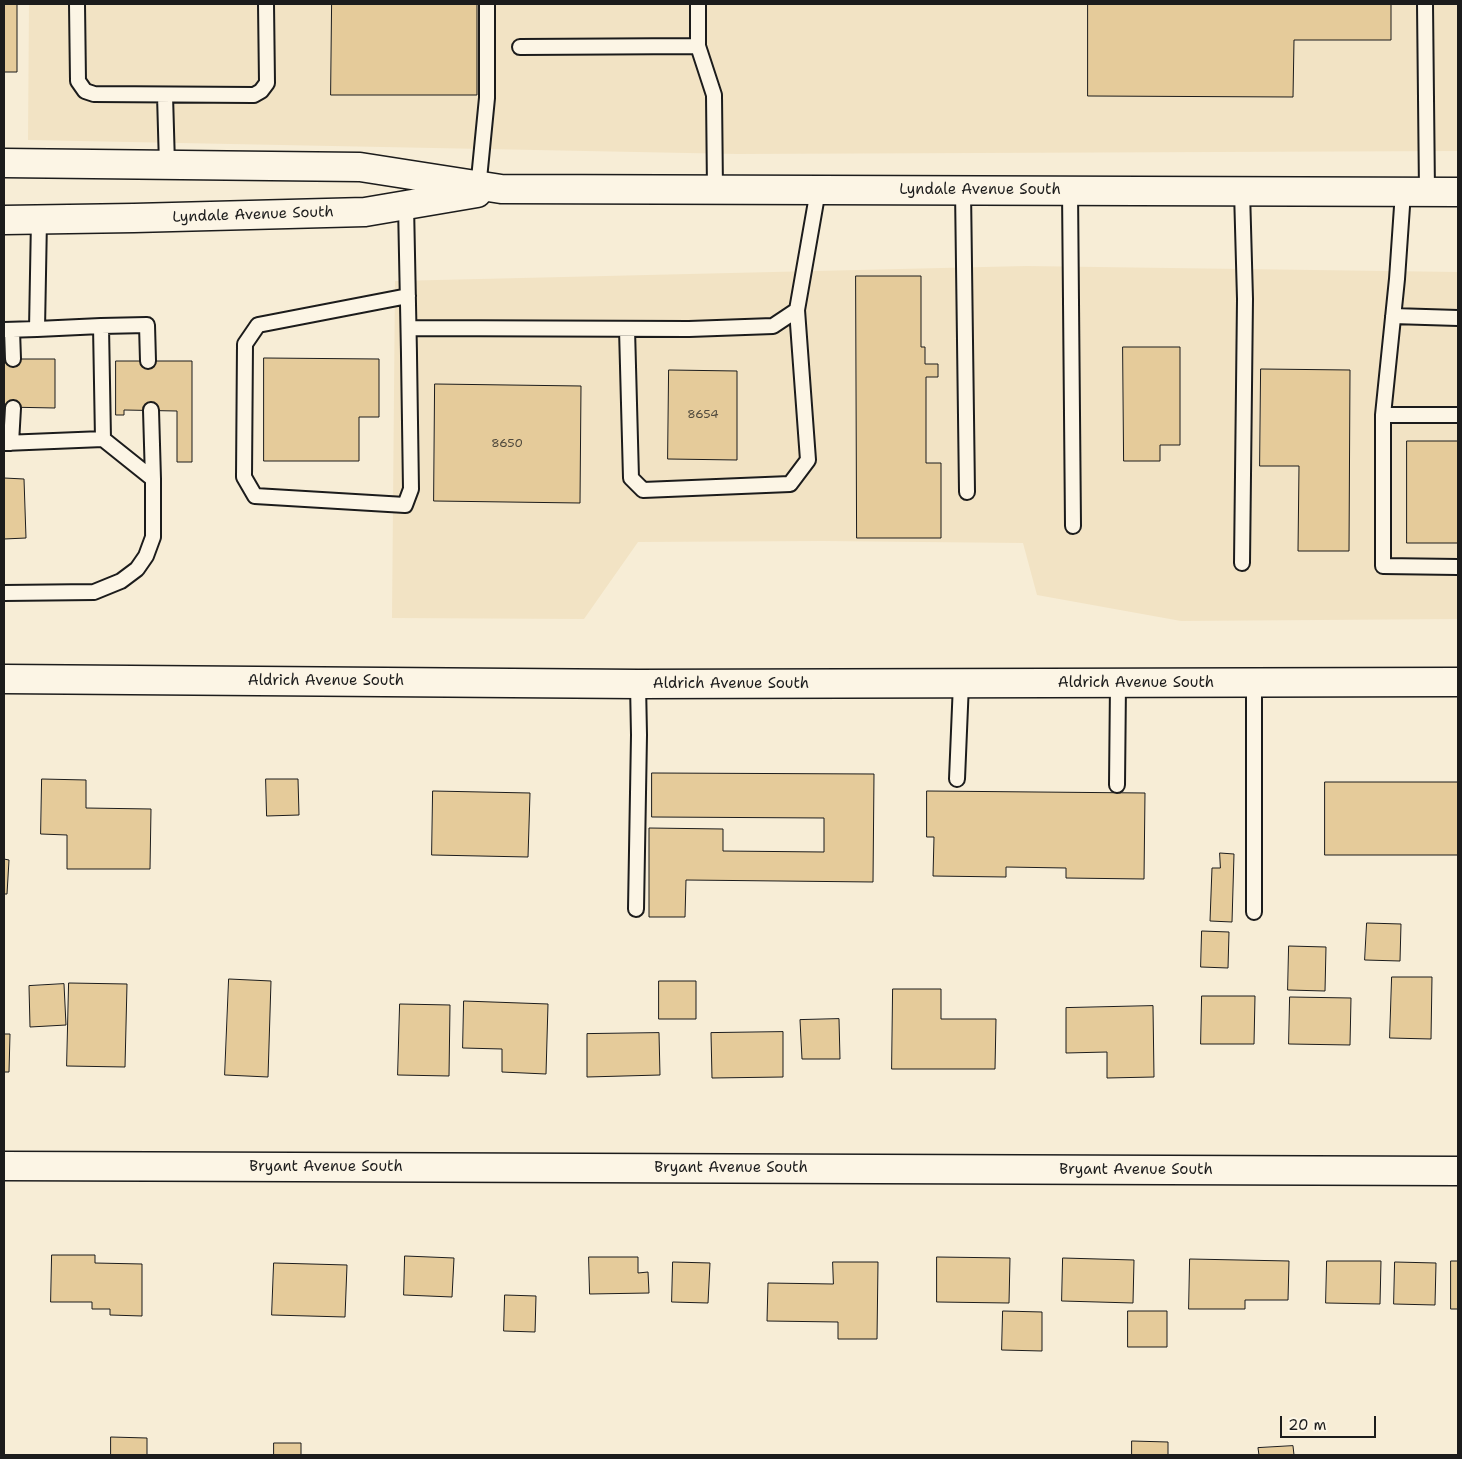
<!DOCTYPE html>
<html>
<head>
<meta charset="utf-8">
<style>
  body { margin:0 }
  #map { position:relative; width:1462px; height:1459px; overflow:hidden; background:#f7edd6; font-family:"Shantell Sans",sans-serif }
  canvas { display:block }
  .frame { position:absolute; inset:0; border:5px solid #1c1c1c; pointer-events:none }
  .scale { position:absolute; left:1280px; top:1416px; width:96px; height:22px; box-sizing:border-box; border:2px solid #1c1c1c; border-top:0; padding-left:6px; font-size:15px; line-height:18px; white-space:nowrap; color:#1c1c1c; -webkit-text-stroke:4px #fcf5e5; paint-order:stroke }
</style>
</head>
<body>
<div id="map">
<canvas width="1462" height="1459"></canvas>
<div class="frame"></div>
<div class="scale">20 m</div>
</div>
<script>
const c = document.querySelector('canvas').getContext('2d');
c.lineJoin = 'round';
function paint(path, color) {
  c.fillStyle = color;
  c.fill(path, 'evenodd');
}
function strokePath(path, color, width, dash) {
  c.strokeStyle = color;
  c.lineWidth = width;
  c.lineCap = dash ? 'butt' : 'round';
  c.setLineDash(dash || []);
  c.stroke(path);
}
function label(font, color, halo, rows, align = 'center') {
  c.font = font + ' "Shantell Sans",sans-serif';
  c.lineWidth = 4;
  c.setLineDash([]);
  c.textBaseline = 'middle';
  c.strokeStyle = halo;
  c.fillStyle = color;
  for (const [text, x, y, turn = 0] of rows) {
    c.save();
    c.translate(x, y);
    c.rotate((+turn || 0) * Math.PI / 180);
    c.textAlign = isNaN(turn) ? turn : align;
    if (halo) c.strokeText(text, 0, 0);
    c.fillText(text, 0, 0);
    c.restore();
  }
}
paint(new Path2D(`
  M29 4H1458V151L738 154 28 140Z
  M1026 266 1458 272V619L1181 621 1037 595 1023 543 823 541 638 542 584 619 392 618 395 281Z`), '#f2e3c4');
const building = new Path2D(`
  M4 4H17V72H4Z
  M332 4H477V95H331Z
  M1088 4H1391V40H1294L1293 97 1088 96Z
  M856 276H921V347H925V364H938V377H926V463H941V538H857Z
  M1123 347H1180V445H1160V461H1124Z
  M264 358 379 359V417H359V461H264Z
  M4 359H55V408L4 407Z
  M116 361H192V462H177V411L124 410V415H116Z
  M1261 369 1350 370 1349 551H1298L1299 466H1260Z
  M669 370 737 371V460L668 459Z
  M435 384 581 386 580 503 434 501Z
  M1407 441H1458V543H1407Z
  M4 478 24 479 26 538 4 539Z
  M652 773 874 774 873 882 686 880 685 917H649V828L723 829V851L824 852V818L652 817Z
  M42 779 86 780V808L151 809 150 869H67V835L41 834Z
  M266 779H298L299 815 267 816Z
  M1325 782H1458V855H1325Z
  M433 791 530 793 528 857 432 855Z
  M927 791 1145 793 1144 879 1066 878V868L1006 867V877L933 876 934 837H927Z
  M1220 853 1234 854 1232 922 1210 921 1212 868H1220Z
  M4 859 9 860 7 894H4Z
  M1367 923 1401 924 1400 961 1365 960Z
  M1202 931 1229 932 1228 968 1201 967Z
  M1289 946 1326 947 1325 991 1288 990Z
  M1392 977H1432L1431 1039 1390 1038Z
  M229 979 271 981 268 1077 225 1075Z
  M659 981H696V1019H659Z
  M69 983 127 984 125 1067 67 1066Z
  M64 984 66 1025 30 1027 29 986Z
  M893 989H941V1019H996L995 1069H892Z
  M1202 996H1255L1254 1044H1201Z
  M1290 997 1351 998 1350 1045 1289 1044Z
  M464 1001 548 1004 546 1074 502 1072V1049L463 1048Z
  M400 1004 450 1005 449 1076 398 1075Z
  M1153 1006 1154 1077 1107 1078V1052L1066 1053V1008Z
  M839 1019 840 1059H802L800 1020Z
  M783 1032V1077L712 1078 711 1033Z
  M659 1033 660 1075 587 1077V1034Z
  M4 1034H10L9 1072H4Z
  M52 1255H95V1263L142 1264V1316L110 1315V1309H92V1302H51Z
  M405 1256 454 1258 452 1297 404 1295Z
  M589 1257H638V1273L648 1272 649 1293 590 1294Z
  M937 1257 1010 1258 1009 1303 937 1302Z
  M1063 1258 1134 1260 1133 1303 1062 1301Z
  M1190 1259 1289 1261 1288 1300H1245V1309H1189Z
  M1327 1261H1381L1380 1304 1326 1303Z
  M1451 1261H1458V1309H1451Z
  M673 1262 710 1263 708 1303 672 1302Z
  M833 1262H878L877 1339H838V1322L767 1321 768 1283 833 1284Z
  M1395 1262 1436 1263 1435 1305 1394 1304Z
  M274 1263 347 1265 345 1317 272 1315Z
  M505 1295 536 1296 535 1332 504 1331Z
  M1003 1311 1042 1312V1351L1002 1350Z
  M1128 1311H1167V1347H1128Z
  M111 1437 147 1438V1455H111Z
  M1132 1441 1168 1442V1455H1132Z
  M274 1443H301V1455H274Z
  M1293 1446 1294 1455H1259L1258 1448Z`);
paint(building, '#e5cb9a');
strokePath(building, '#1c1c1c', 1);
const service = new Path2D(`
  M77 4 78 81 85 91 94 94 254 95 261 91 267 83 266 4
  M698 4V46L714 95 715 190
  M1425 4 1427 192
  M520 47 698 46
  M165 95 167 165
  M478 189 487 98V4
  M963 190 967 492
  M1070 190 1073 526
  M1242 191 1245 299 1242 563
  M1403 192 1397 279 1383 415V566L1458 567
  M406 205C408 300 410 394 411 489L405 505 255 496 244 477 245 344 258 325 408 296
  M1393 316 1458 318
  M101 326 147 325 148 361
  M409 328 689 329 773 326 797 310 818 190
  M627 329 631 478 643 490 790 484 808 460 797 310
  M4 330 37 329
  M12 330 13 359
  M151 410 153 479
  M1383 415H1458
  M4 443 103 439
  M11 443 13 408
  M4 593 94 592 121 581 137 569 146 556 153 537V479L103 439 101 326 37 329 39 219
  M957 779 961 683
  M1117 785 1118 684
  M636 909 639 735 638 684
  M1254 912V682`);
const minor = new Path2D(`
  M4 679 638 684 1458 682
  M4 1166 1458 1171`);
const secondary = new Path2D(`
  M4 163 360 167 501 189 1458 192
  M4 220 134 218 365 212 477 193`);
strokePath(service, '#1c1c1c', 18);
strokePath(minor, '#1c1c1c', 31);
strokePath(secondary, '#1c1c1c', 31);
strokePath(service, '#fcf5e5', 14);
strokePath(minor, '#fcf5e5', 28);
strokePath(secondary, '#fcf5e5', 28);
label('12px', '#4e483c', null, [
  ["8654",703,415],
  ["8650",507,444]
]);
label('15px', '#1c1c1c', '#fcf5e5', [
  ["Lyndale Avenue South",980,190],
  ["Lyndale Avenue South",253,215,-2],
  ["Aldrich Avenue South",326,681],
  ["Aldrich Avenue South",1136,683],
  ["Aldrich Avenue South",731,684],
  ["Bryant Avenue South",326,1167],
  ["Bryant Avenue South",731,1168],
  ["Bryant Avenue South",1136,1170]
]);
</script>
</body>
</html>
